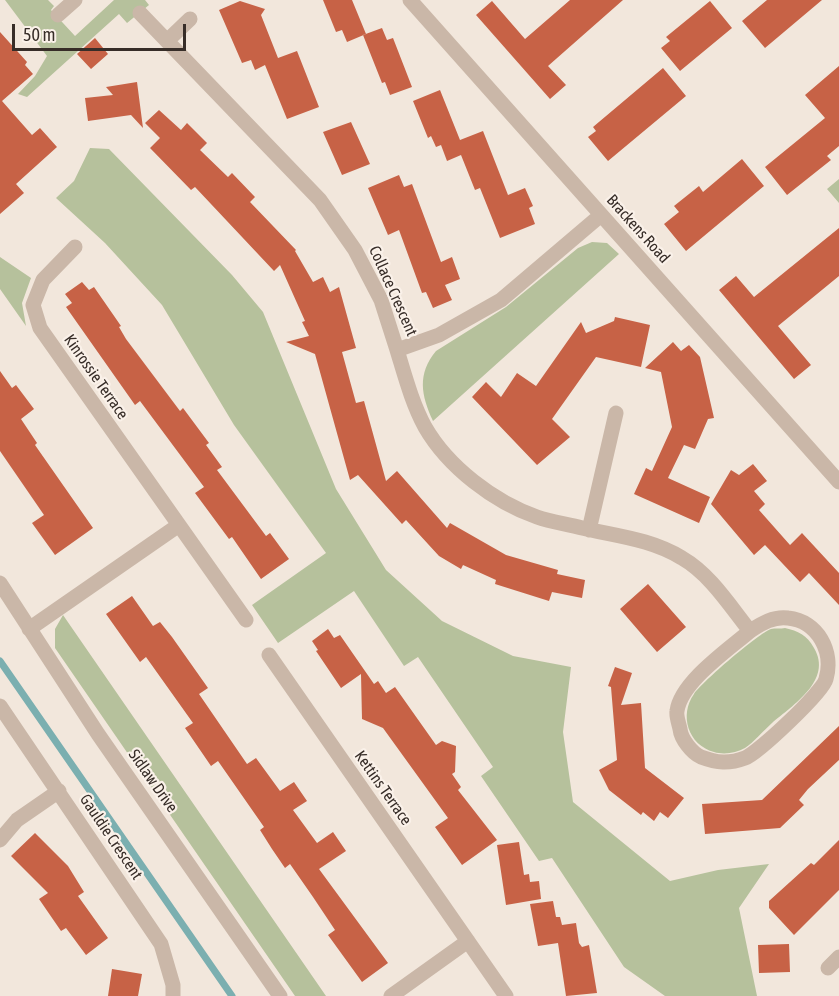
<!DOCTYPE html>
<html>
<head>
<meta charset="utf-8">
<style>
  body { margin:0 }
  #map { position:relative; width:839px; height:996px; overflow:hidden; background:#f2e7dc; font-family:"Asap Condensed",sans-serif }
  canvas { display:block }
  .scale { position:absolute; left:12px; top:24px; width:174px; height:27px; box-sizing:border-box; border:3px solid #372d28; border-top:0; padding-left:8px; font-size:18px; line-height:21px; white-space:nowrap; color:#372d28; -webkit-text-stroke:4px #faf1e9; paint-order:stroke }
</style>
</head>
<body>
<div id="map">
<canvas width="839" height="996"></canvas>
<div class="scale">50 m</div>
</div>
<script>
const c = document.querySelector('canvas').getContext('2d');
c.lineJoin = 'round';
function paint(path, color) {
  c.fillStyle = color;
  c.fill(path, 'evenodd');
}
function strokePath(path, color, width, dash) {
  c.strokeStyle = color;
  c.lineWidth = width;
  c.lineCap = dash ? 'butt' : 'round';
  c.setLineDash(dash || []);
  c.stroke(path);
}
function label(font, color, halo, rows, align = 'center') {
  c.font = font + ' "Asap Condensed",sans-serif';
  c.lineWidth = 4.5;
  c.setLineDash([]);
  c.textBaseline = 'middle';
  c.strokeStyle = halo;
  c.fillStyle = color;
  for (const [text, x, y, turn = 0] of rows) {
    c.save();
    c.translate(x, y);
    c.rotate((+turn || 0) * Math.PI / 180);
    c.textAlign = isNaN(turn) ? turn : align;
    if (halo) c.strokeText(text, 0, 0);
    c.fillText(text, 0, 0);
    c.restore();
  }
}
paint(new Path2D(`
  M5 0H48L54 6 51 10 75 36 114 0H145L149 5 127 23 119 14 27 97 18 94 35 76 47 56Z
  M90 148 109 149 232 275 263 312 336 489 386 570 442 621 513 656 571 667 563 732 573 802 670 881 718 870 769 864 739 908 757 996H665L624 967 552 858 539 861 481 776 493 767 418 657 404 666 354 591 278 643 252 605 326 553 234 425 162 305 105 243 56 198 74 181Z
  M839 179V203L827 189Z
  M592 242 607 243 619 254 433 421C421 395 417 374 436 351L506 307 578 248Z
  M0 257 31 278 22 303 26 326 0 289Z
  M63 615 326 996H327H295L55 648V629Z
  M785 628C798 631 807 635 814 648 833 680 793 705 772 723 763 731 754 742 745 748 736 753 724 755 714 752 688 745 679 715 694 694 702 682 759 633 771 629 775 628 781 629 785 628Z`), '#b6c19c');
strokePath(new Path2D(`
  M0 661 232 996`), '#7bafb0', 7);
paint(new Path2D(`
  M323 0H352L366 34 347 42 342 30 336 32Z
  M570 0H623L548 66 566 85 550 99 476 15 492 1 525 39Z
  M767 0H822L765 48 742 21Z
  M240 1 265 9 261 15 278 58 297 51 319 107 287 119 265 65 255 70 251 60 242 63 219 10Z
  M710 1 732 28 680 71 661 48 670 41 666 37Z
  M382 28 387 40 393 38 412 87 390 95 385 82 382 83 363 35Z
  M0 32 27 62 25 65 33 74 2 101 32 135 40 128 57 147 16 184 24 193 0 214Z
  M95 38 108 54 91 69 77 54Z
  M839 66V146L827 156 831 160 787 195 765 167 825 118 805 95Z
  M663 68 686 96 608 161 588 137 596 131 593 127Z
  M137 82 143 128 131 115 88 121 85 98 113 95 106 87Z
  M440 90 460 140 483 131 508 195 525 188 533 206 529 208 535 224 500 238 480 188 475 190 461 155 447 161 441 145 436 147 431 136 428 138 413 101Z
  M159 110 181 130 187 123 207 143 200 150 228 177 232 173 255 197 250 202 296 250 295 251 313 282 323 277 330 292 339 287 356 348 342 352 356 403 364 401 386 481 397 471 447 528 450 523 506 555 558 570 557 574 585 580 582 598 552 592 549 601 495 584 496 580 463 565 461 569 439 556 406 520 402 524 358 475 350 480 315 354 286 342 309 336 302 322 305 321 280 265 274 271 195 187 191 190 150 148 160 138 145 123Z
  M351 122 370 164 342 175 323 132Z
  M742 159 764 186 686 251 664 224 679 212 674 206 699 186 703 192Z
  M399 175 404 187 412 184 441 262 452 257 460 279 445 285 452 300 433 308 426 292 422 293 399 230 388 235 368 188Z
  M839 228V276L778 326 811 365 794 379 719 290 736 276 754 297Z
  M82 282 89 290 94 287 121 326 119 327 126 339 180 411 183 408 209 443 206 445 222 467 217 470 266 536 270 533 289 559 261 579 232 537 229 539 195 493 204 487 140 401 135 405 66 307 72 303 65 294Z
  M615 317 650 325 641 367 596 357 552 419 570 437 537 465 472 397 486 382 501 397 517 373 536 386 581 322 586 333 614 321Z
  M673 342 681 351 689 345 700 357 714 418 708 419 695 449 684 445 668 478 710 497 699 523 634 494 646 468 652 471 672 427 661 372 645 368Z
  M0 371 12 388 16 385 34 409 21 419 37 443 35 445 93 528 55 555 32 523 44 515 0 451Z
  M753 464 767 481 754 491 765 504 759 510 790 545 802 533 839 573V605L809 573 800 582 765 545 754 555 711 504 731 470 739 475Z
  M648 584 686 627 657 652 620 609Z
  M132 596 153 626 160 622 172 637 208 688 199 694 247 764 256 758 280 791 294 782 307 801 293 810 317 843 333 832 346 851 319 869 388 963 362 982 328 935 335 930 313 897 290 864 285 868 272 849 260 830 264 827 218 761 211 766 185 728 193 723 146 657 140 662 106 614Z
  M328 629 334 638 340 635 374 684 378 681 386 693 395 687 436 745 442 741 456 746 455 772 452 774 461 787 458 790 497 840 462 865 435 827 448 818 383 728 362 719 361 674 341 688 316 651 318 650 312 641Z
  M615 667 632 673 621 705 641 703 645 768 684 798 668 818 660 812 654 821 643 812 641 815 609 790 599 770 617 760 611 687 608 686Z
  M839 726V760L808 789 799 800 804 805 780 828 705 834 702 804 762 800Z
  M35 833 68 866 84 892 78 896 108 938 86 955 66 928 61 931 39 899 48 893 11 856Z
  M839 840V890L794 935 769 908V901L811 863 814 865Z
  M519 842 524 875 529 874 530 882 539 881 541 899 506 905 497 845Z
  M553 901 556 917H560L562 925 576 923 579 943 582 947 589 945 597 993 566 996 558 943 538 946 530 904Z
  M789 944 790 972 759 973 758 945Z
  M112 969 142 974 138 996H108Z`), '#c76246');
strokePath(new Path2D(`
  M410 0 839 482
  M140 13 320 200 355 250 381 300 397 350 439 335 501 300 601 215
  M58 15 75 0
  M167 41 190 19
  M75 247 43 280 33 305 40 328 246 620
  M397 350C405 376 412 403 425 427 448 467 494 502 537 517 551 522 567 524 582 528 616 536 651 539 682 558 710 574 730 606 750 631 761 624 773 616 788 618 818 621 834 652 826 679 823 692 758 753 745 758 729 764 717 763 701 757 692 753 681 739 680 729 679 724 676 716 677 711 681 682 728 650 750 631
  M589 530 616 413
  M0 583 98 734 280 996
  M29 629 179 525
  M269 655 506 996
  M0 706 161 944 173 985V996
  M0 840 17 820 59 791
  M828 968 839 957
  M391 996 468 941`), '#cab7a8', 15);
label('16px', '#372d28', '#faf1e9', [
  ["Brackens Road",638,229,48],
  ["Collace Crescent",393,291,66],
  ["Kinrossie Terrace",96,377,55],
  ["Sidlaw Drive",153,781,55],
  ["Kettins Terrace",383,788,55],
  ["Gauldie Crescent",111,837,56]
]);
</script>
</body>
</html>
